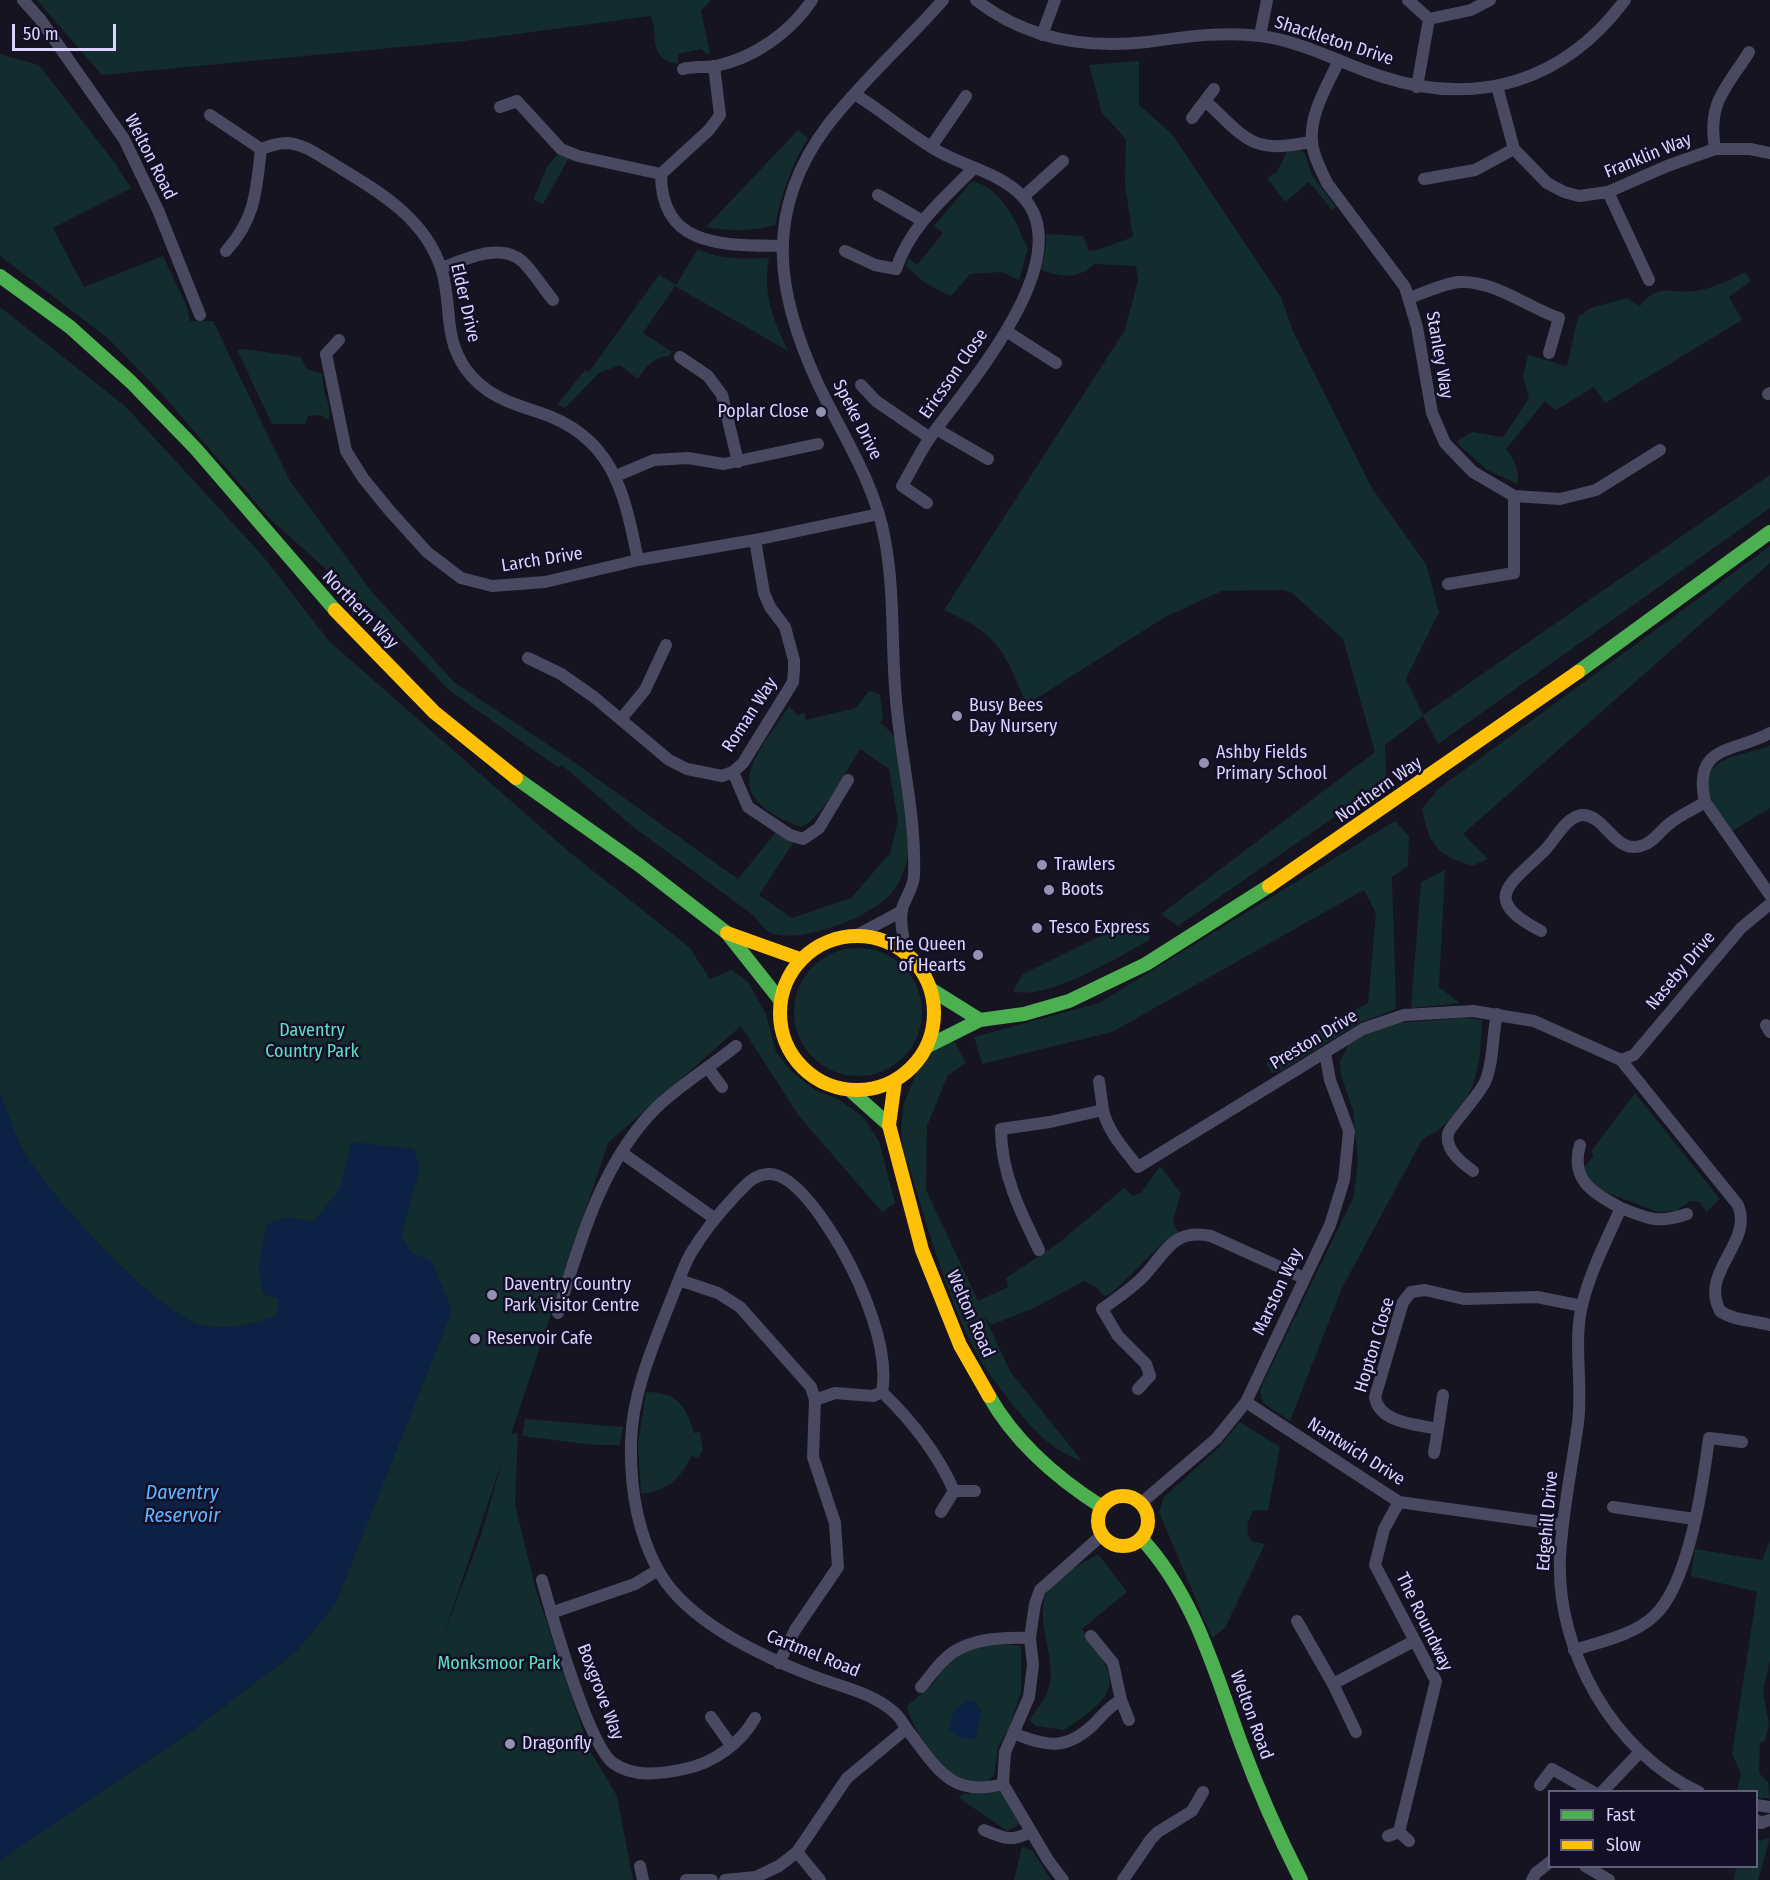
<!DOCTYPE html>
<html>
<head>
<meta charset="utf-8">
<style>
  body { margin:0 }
  #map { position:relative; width:1770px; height:1880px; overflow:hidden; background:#161421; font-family:"Fira Sans Condensed",sans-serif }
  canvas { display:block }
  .legend { position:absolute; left:1548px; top:1790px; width:210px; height:78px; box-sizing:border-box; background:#130f26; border:2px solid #625e7d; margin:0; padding:8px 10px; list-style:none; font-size:18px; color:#d9d4ff }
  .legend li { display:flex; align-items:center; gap:12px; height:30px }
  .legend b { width:30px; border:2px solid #625e7d }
  .scale { position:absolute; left:12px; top:24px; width:104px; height:27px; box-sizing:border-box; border:3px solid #d9d4ff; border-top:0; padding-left:8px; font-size:18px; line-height:21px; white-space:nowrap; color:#d9d4ff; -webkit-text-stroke:4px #130f26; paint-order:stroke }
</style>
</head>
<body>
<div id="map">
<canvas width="1770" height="1880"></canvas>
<ul class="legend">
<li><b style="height:8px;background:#4caf50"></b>Fast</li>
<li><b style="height:8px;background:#ffc107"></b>Slow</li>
</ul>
<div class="scale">50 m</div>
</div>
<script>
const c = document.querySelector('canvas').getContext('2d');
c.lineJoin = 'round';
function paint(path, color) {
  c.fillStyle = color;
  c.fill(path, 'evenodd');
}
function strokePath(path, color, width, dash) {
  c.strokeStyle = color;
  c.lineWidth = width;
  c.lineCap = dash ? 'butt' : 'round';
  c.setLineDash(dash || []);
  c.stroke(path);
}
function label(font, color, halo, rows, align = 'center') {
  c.font = font + ' "Fira Sans Condensed",sans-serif';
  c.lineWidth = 5;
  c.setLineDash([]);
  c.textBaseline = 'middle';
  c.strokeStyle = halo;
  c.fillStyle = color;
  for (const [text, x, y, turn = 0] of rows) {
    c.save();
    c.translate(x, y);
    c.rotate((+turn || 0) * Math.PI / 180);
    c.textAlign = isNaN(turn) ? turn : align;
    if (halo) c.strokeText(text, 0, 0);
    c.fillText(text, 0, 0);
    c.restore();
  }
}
paint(new Path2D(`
  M37 0H711L701 11 710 53 707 54 701 49 678 54V64C644 58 661 32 650 16L465 41 102 75Z
  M0 54 39 65 115 163 131 188 53 228 84 287 163 256 187 307 190 321H213L290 481 372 592 454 682 568 758 738 879 776 832 795 840 759 895 792 918 851 898 890 853 898 820 889 769 860 749C847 769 822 819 801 827 716 795 753 761 789 706L798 716 804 712 806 720 856 708 869 691 880 694 883 718 880 723C884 726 890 731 893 735 897 742 897 754 899 762 909 801 920 860 891 894 871 917 798 946 769 932 763 929 758 920 753 915L632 826 562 765 559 768 450 691 376 614 270 519 162 394 109 339 0 256Z
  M1139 61V105L1172 134 1281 297 1292 329 1372 488 1426 564 1439 612 1406 679 1423 715 1770 475V508L1438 744 1423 716 1385 745 1386 781 1178 926 1161 914 1375 752 1343 639 1291 592 1282 590 1222 591 1165 617 1031 702 1026 703C1003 649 999 635 944 610L1125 330 1138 280 1136 266 1094 264C1078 280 1061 277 1041 270L1046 247V234L1083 236 1089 251 1100 249 1133 237 1125 185 1126 139 1102 113 1089 65Z
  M798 130 808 138C791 166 782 193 775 225 750 232 730 231 706 227Z
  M1299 150 1304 152 1312 175 1336 207 1332 210 1309 182 1285 202 1267 178 1277 172 1287 151Z
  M559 152 569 158 543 204 533 200 547 167Z
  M972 181C1003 188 1016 223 1028 249L1019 280 1002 272 970 274 951 296 925 283 906 266 908 258 917 265 943 233 934 226Z
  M698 249C720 260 745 259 769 258 762 293 773 319 788 351L675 286 643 333 672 352 669 356C654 357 645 367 638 379L620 365 599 373 565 408 557 405 585 370 589 372 659 275 676 285Z
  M1745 272 1751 281 1729 297 1742 320 1605 403 1594 387 1556 410 1545 401 1506 449C1515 460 1519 470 1518 484L1487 470 1459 445 1457 441 1472 432 1503 437 1529 398 1523 377 1528 355 1567 366 1578 317 1590 308 1627 298 1640 306C1659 281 1672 296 1700 290 1716 287 1731 279 1745 272Z
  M0 307 125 406 262 555 329 641 568 851 689 947 710 979 732 970 748 982 766 1014 776 1052 791 1071 815 1090 838 1099 863 1117 879 1141 895 1203 882 1212 799 1116 741 1026 608 1143 511 1434 518 1433 515 1504 535 1587 589 1749 617 1796 633 1880H0ZM503 1458 481 1535 444 1634Z
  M244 349 301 357 307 369 323 374C321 392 332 403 329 420L319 415 308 416 305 424H272L237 350Z
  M1770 546V563L1463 834 1488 859 1472 866C1435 854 1430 845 1422 809L1438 789Z
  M1770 745V808L1732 831C1713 806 1687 772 1734 756 1746 752 1758 751 1770 745Z
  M1395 821 1409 836 1408 866 1392 877 1396 1009 1359 1023 1282 1070 1272 1073 1266 1064 1273 1055 1368 1003 1376 913 1364 890 1112 1032 982 1064 974 1037 1099 1003Z
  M1445 870 1439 987 1460 1003 1411 1008 1421 882Z
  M1135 919 1149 923V940C1119 957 1045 1002 1013 991L1023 974Z
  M794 1012a64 64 0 1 1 128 0a64 64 0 1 1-128 0Z
  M1463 1018 1482 1020C1480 1067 1478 1099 1438 1130 1433 1134 1427 1136 1422 1140L1342 1288 1290 1421 1263 1403 1260 1389 1354 1196 1358 1160 1353 1110 1341 1076 1340 1061 1349 1044 1383 1024Z
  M954 1041 966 1063 948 1075 927 1126 926 1190 978 1301 1008 1287 1006 1278 1060 1242 1124 1188 1133 1196 1142 1192 1160 1166 1181 1193 1173 1221 1179 1235 1164 1242 1112 1293 1104 1296 1096 1287 1084 1281 1034 1308 991 1325 983 1313 1010 1371 1082 1461C1055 1452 1036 1433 1018 1411 1002 1391 985 1370 973 1347 942 1285 925 1215 903 1149L901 1129 904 1103 917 1072 935 1048Z
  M1635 1093 1720 1199 1706 1212 1700 1202 1690 1201 1676 1211 1658 1212 1603 1191 1591 1181 1584 1168 1593 1157 1592 1150Z
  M646 1392C677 1392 686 1405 694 1433L700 1432 703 1450 698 1458 691 1456C681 1479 666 1491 641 1494L638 1445Z
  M525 1419 623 1427 620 1445H593L522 1436Z
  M1240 1422 1280 1447 1268 1510 1253 1511C1247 1522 1245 1530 1251 1541L1265 1544 1225 1628 1212 1638 1159 1512 1164 1497 1218 1448Z
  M1770 1540V1660L1763 1690 1769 1725 1765 1741 1760 1743 1759 1773 1768 1782 1770 1798H1757L1756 1792 1737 1791 1741 1774 1732 1754 1757 1592 1691 1576 1695 1549 1762 1560Z
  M1098 1554 1127 1592 1082 1629C1121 1682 1122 1692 1064 1730L1036 1726 1029 1720C1035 1712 1043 1702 1047 1693 1061 1661 1030 1616 1049 1589 1060 1574 1082 1564 1098 1554Z
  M995 1643 1021 1646V1693L1009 1728 998 1747 994 1775 986 1783C974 1782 961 1780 951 1772 936 1760 909 1724 907 1706L933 1684 947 1663 966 1650Z
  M998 1791 1004 1795 1020 1824 1007 1831 959 1798 963 1794Z
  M1770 1838 1758 1880H1734L1736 1867 1756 1866 1757 1841Z
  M1022 1847 1033 1851 1051 1880H1014Z`), '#132c2d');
paint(new Path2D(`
  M0 1092C8 1112 15 1136 26 1155 51 1196 157 1314 202 1325 227 1331 255 1324 278 1315V1298L265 1295C254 1273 262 1247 267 1224L288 1217 314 1222 340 1188 351 1142 414 1149 420 1168 401 1236 413 1254 432 1261 452 1311 336 1603 297 1651 196 1728 0 1861Z
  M968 1700 977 1703 981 1711 976 1739 957 1737 950 1730C949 1718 957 1704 968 1700Z`), '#0d2144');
strokePath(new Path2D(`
  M23 0 40 19 124 139 158 210 200 315
  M976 0C1026 39 1085 49 1147 42 1185 37 1222 31 1260 36 1302 41 1340 63 1380 76 1477 108 1564 82 1625 0
  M1408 0 1429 19
  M1042 35 1055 0
  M1260 36 1267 0
  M1339 60C1328 85 1309 114 1312 142 1313 156 1321 170 1327 183L1405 287 1417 327 1432 413 1445 443 1473 472 1514 496 1560 499 1596 490 1660 450
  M714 66 720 115 709 130 661 174C661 249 726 245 781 246
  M683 69C695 66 705 68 716 66 754 58 791 32 812 0
  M1497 86 1514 149 1547 183 1564 192 1579 196 1608 192 1667 166 1715 149H1750L1770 153
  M1417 87 1429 19 1471 10 1490 0
  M856 95C882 111 905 131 931 147 960 166 998 171 1022 196 1082 258 965 388 929 439 919 454 911 471 902 486L927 503
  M1205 101C1221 114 1240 139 1260 144 1277 149 1296 144 1312 142
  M500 107 517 101 561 149 578 156 661 174
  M210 115 261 149C256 191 256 218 226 251
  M1192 118 1214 89
  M931 147 966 96
  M261 149C269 146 277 143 287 143 304 144 318 155 332 163 376 190 424 216 441 268 453 304 442 333 465 368 483 394 509 403 538 412 613 436 624 491 638 560
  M1715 149C1707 102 1726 89 1749 52
  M1424 179 1475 170 1514 149
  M1608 192 1649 280
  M878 195 921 220
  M1023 197 1063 161
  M845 251 875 265 896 269C910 227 942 200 973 169
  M441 268C464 260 502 241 523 262 534 273 543 288 553 300
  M1410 298C1425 292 1443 284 1459 282 1494 280 1527 307 1559 318L1549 353
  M1006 331 1056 363
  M339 340 326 354 346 451 363 478 389 510 427 552 461 578 492 586 545 582 638 560 755 540 879 514
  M680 357 708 376 722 395 738 462
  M861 385 876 401 930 438
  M1768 394 1770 393
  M938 430 988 459
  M616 476 654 460 688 458 724 464 818 444
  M1448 584 1514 573V496
  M528 658 561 674 594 697 669 760 687 769 722 776 733 772 743 763 793 682 794 670V660L785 627 770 607 764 593 755 540
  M621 719 645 690 666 645
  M1770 733C1734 753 1692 744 1705 802L1770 895
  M733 772 748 807 790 835 803 839 819 828 848 780
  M1541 931C1477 898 1513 883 1546 849 1556 838 1566 817 1582 815 1605 814 1614 854 1641 846 1653 843 1660 831 1669 824 1680 815 1693 810 1705 802
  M859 934 902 911
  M905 950C904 938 899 921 902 909 905 898 914 887 914 875 916 816 901 759 896 700 891 647 895 594 885 540 875 483 843 436 818 384 776 293 763 212 827 126 861 82 906 42 943 0
  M1766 1025 1770 1032
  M1621 1060 1634 1055 1741 928 1770 904
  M708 1068 722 1087
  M1099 1081 1103 1110
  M1580 1145C1570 1179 1592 1193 1621 1208 1607 1239 1590 1272 1582 1305 1573 1343 1583 1384 1578 1423 1572 1468 1562 1513 1560 1558 1556 1651 1614 1753 1699 1792
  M622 1153 714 1218
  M1473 1171C1462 1163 1445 1150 1448 1134 1449 1127 1478 1097 1485 1082 1494 1061 1492 1036 1497 1014
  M1621 1208C1648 1219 1658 1224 1687 1214
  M1039 1250C1020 1211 1001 1173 1001 1129L1050 1122 1103 1110C1108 1132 1124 1149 1138 1167L1363 1029 1404 1015 1473 1011 1534 1021 1621 1060 1738 1205C1754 1243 1699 1271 1720 1311 1734 1321 1753 1320 1770 1325
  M568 1279 589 1285
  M679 1280 718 1293 740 1307 811 1387 815 1400 813 1457 835 1523 838 1567 795 1630 779 1663
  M558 1313C580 1241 602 1162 656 1108 680 1085 710 1067 736 1046
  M1138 1389 1150 1376 1146 1364 1118 1336 1102 1309C1116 1299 1131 1289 1143 1277 1166 1253 1172 1228 1211 1236L1304 1278
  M882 1392C890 1349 862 1285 841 1248 828 1226 795 1172 768 1174 753 1175 746 1185 736 1195 719 1213 704 1231 691 1253 682 1269 676 1288 669 1305 652 1348 632 1395 631 1442 630 1485 637 1530 657 1568 684 1620 761 1656 813 1676 841 1687 872 1692 895 1713 901 1718 904 1726 909 1732 937 1768 951 1798 1003 1784
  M1443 1395 1438 1429C1416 1424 1379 1423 1375 1397L1403 1302 1411 1292 1425 1290 1464 1299 1537 1297 1582 1306
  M815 1400 835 1393 873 1396 882 1392C912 1421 937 1452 954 1491H975
  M1246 1402 1399 1502 1563 1525
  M1434 1453 1438 1429
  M1399 1502 1384 1529 1375 1565 1436 1681 1399 1832
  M1140 1504 1216 1439 1246 1402 1330 1225 1344 1180 1349 1131 1330 1080 1325 1053
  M1613 1507 1694 1519
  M941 1512 954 1491
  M542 1580C552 1616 588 1744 613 1763 634 1778 661 1774 684 1769 714 1763 740 1744 755 1718
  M551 1613 635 1584 658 1570
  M1297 1621 1333 1684 1414 1641
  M1091 1636 1113 1663 1121 1700 1129 1720
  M1574 1650C1600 1642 1634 1635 1654 1616 1689 1584 1703 1484 1709 1438L1742 1442
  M1333 1684 1356 1732
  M921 1687C929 1678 936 1667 945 1659 966 1638 1003 1637 1030 1638
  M711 1717 731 1745
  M1015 1734C1047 1746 1065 1751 1093 1725 1103 1715 1108 1707 1121 1700
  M1003 1784 1005 1752 1029 1697 1033 1665 1030 1638 1035 1604 1040 1590 1102 1535
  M1003 1784 1048 1860 1063 1880
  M1540 1785 1552 1769 1593 1792
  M1602 1792 1640 1752
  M1756 1805 1770 1807
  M1756 1820 1761 1823 1770 1820
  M984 1830C1003 1838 1013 1843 1031 1831
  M1388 1836 1399 1832 1409 1841
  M797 1852 820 1880
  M640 1866 643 1880
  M1585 1866 1609 1880
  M686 1880H712
  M725 1880 756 1877 779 1866 797 1852 847 1778 906 1729
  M1123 1880 1151 1839 1158 1832 1192 1811 1203 1792
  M1532 1880 1536 1873 1550 1862`), '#4a4962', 12);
strokePath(new Path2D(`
  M0 276 70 327 131 382 196 449 335 610
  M1578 672 1770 532
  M516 778 639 865 727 933 780 1000
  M932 990 980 1020
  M928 1046 980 1020 1024 1014 1069 1001 1146 964 1269 886
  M851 1091 889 1125
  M989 1396C1015 1442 1058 1479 1102 1507
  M1141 1538C1195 1596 1215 1673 1242 1746 1259 1792 1279 1837 1301 1880`), '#4caf50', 14);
strokePath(new Path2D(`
  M335 610 434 712 516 778
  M1269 886 1578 672
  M727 933 800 959
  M780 1013a77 77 0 1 1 154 0a77 77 0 1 1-154 0Z
  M895 1081 889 1125 922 1250 960 1345 989 1396
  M1098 1521a25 25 0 1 1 50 0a25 25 0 1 1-50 0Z`), '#ffc107', 14);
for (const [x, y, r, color] of [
  [821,412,6,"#9591b1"],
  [957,716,6,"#9591b1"],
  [1204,763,6,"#9591b1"],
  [1042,865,6,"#9591b1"],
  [1049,890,6,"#9591b1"],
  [1037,928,6,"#9591b1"],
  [978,955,6,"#9591b1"],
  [492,1295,6,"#9591b1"],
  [475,1339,6,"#9591b1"],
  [510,1744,6,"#9591b1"]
]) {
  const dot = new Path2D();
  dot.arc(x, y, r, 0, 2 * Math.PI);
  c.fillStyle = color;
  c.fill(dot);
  strokePath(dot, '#130f26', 2);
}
label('18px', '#d9d4ff', '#130f26', [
  ["Shackleton Drive",1334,41,18],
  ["Franklin Way",1648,156,-22],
  ["Welton Road",150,157,63],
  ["Elder Drive",465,303,77],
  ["Stanley Way",1439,355,80],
  ["Ericsson Close",954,374,-55],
  ["Speke Drive",857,420,63],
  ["Larch Drive",542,560,-9],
  ["Northern Way",360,610,46],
  ["Roman Way",750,715,-57],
  ["Northern Way",1379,790,-35],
  ["Naseby Drive",1681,971,-50],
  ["Preston Drive",1314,1040,-31],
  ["Marston Way",1278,1292,-65],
  ["Welton Road",970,1314,66],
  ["Hopton Close",1375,1345,-73],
  ["Nantwich Drive",1356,1452,32],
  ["Edgehill Drive",1548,1521,-85],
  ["The Roundway",1424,1622,64],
  ["Cartmel Road",813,1654,22],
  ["Boxgrove Way",600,1692,69],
  ["Welton Road",1251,1715,70]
]);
label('18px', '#d9d4ff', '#130f26', [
  ["Poplar Close",809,412,"right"],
  ["Busy Bees",969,706],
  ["Day Nursery",969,727],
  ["Ashby Fields",1216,753],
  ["Primary School",1216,774],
  ["Trawlers",1054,865],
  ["Boots",1061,890],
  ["Tesco Express",1049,928],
  ["The Queen",966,945,"right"],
  ["of Hearts",966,966,"right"],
  ["Daventry Country",504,1285],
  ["Park Visitor Centre",504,1306],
  ["Reservoir Cafe",487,1339],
  ["Dragonfly",522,1744]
], 'left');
label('18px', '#5fe0c0', '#130f26', [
  ["Daventry",312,1031],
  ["Country Park",312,1052],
  ["Monksmoor Park",499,1664]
]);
label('italic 20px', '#62b6ff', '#130f26', [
  ["Daventry",182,1493],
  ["Reservoir",182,1516]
]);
</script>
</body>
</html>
